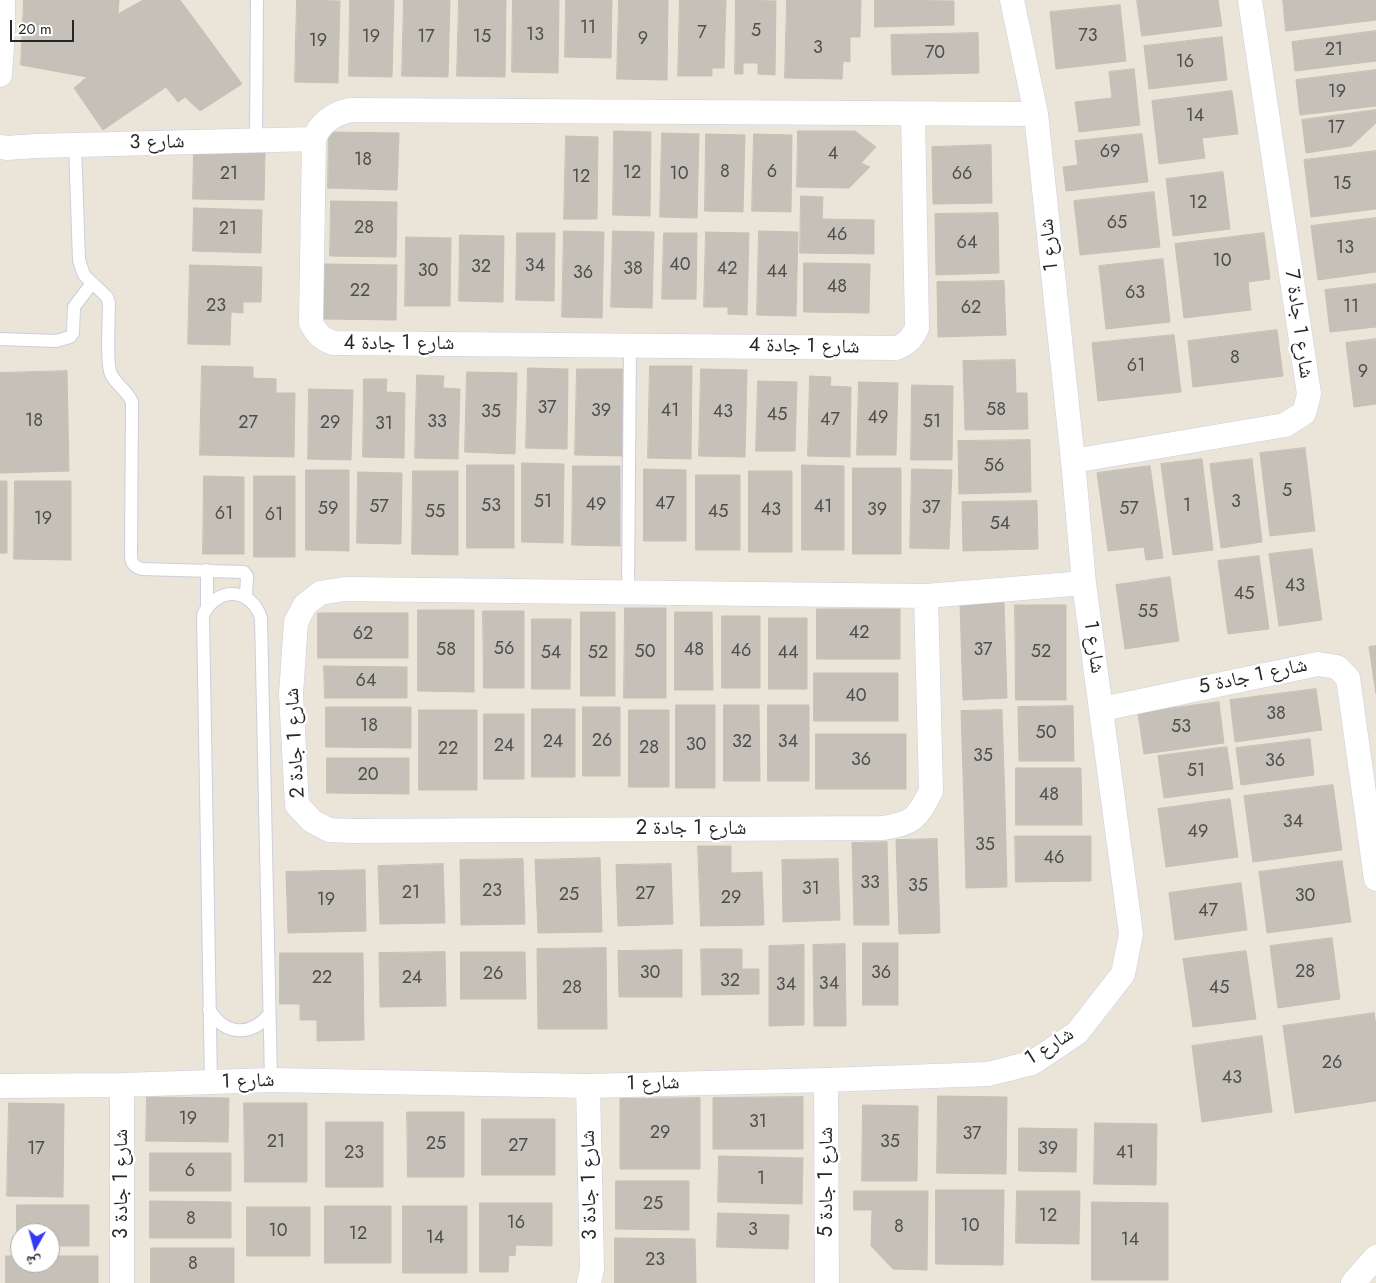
<!DOCTYPE html>
<html>
<head>
<meta charset="utf-8">
<style>
  body { margin:0 }
  #map { position:relative; width:1376px; height:1283px; overflow:hidden; background:#eae5d8; font-family:Jost,"Noto Naskh Arabic",sans-serif }
  canvas { display:block }
  .north { position:absolute; left:10px; top:1223px; width:50px; height:50px; box-sizing:border-box; background:#fff; border:1px solid #a9a9a9; border-radius:50%; rotate:187deg; font-size:14px; font-weight:700; line-height:20px; text-align:center; color:#272727 }
  .north::after { content:''; display:block; margin:auto; width:18px; height:22px; background:#3638f8; clip-path:polygon(50% 0,100% 100%,50% 72%,0 100%) }
  .scale { position:absolute; left:10px; top:20px; width:64px; height:22px; box-sizing:border-box; border:2px solid #272727; border-top:0; padding-left:6px; font-size:15px; line-height:18px; white-space:nowrap; color:#272727; -webkit-text-stroke:4px #fff; paint-order:stroke }
</style>
</head>
<body>
<div id="map">
<canvas width="1376" height="1283"></canvas>
<div class="north">ش</div>
<div class="scale">20 m</div>
</div>
<script>
const c = document.querySelector('canvas').getContext('2d');
c.lineJoin = 'round';
function paint(path, color) {
  c.fillStyle = color;
  c.fill(path, 'evenodd');
}
function strokePath(path, color, width, dash) {
  c.strokeStyle = color;
  c.lineWidth = width;
  c.lineCap = dash ? 'butt' : 'round';
  c.setLineDash(dash || []);
  c.stroke(path);
}
function label(font, color, halo, rows, align = 'center') {
  c.font = font + ' Jost,"Noto Naskh Arabic",sans-serif';
  c.lineWidth = 5;
  c.setLineDash([]);
  c.textBaseline = 'middle';
  c.strokeStyle = halo;
  c.fillStyle = color;
  for (const [text, x, y, turn = 0] of rows) {
    c.save();
    c.translate(x, y);
    c.rotate((+turn || 0) * Math.PI / 180);
    c.textAlign = isNaN(turn) ? turn : align;
    if (halo) c.strokeText(text, 0, 0);
    c.fillText(text, 0, 0);
    c.restore();
  }
}
const building = new Path2D(`
  M24 0H119L118 14 143 0H180L242 84 200 111 185 97 178 102 166 87 103 130 74 88 87 77 21 65Z
  M297 0 340 1 338 83 295 82Z
  M350 0H394L392 77 349 76Z
  M404 0H450L448 77 402 76Z
  M459 0H506L505 77 457 76Z
  M513 0H559L558 73 512 72Z
  M566 0H612L611 58 565 57Z
  M619 0H668L667 80 617 79Z
  M680 0H726L724 68H712V76H678Z
  M736 0 776 1 775 75 758 74V63H743V74H735Z
  M787 0H861L860 37H850V62L843 61 842 79 785 78Z
  M875 0 954 1V25L875 27Z
  M1137 0H1218L1222 26 1142 36Z
  M1283 0H1376V20L1286 31Z
  M1120 5 1126 61 1056 69 1050 12Z
  M1376 31V61L1295 71 1292 42Z
  M978 33 979 73 892 75 891 35Z
  M1222 37 1227 80 1149 89 1144 46Z
  M1134 69 1140 125 1079 132 1075 102 1112 98 1109 72Z
  M1376 70V106L1300 115 1296 80Z
  M1232 91 1238 134 1202 138 1205 158 1159 164 1152 101Z
  M1376 110V123L1351 146 1306 153 1302 120Z
  M614 131 651 132 650 216 613 215Z
  M798 131H855L876 147 861 163 870 167 849 188 797 187Z
  M329 132 399 133 397 190 328 188Z
  M662 133 699 134 697 218 660 217Z
  M706 134 745 135 743 212 705 211Z
  M754 134 792 135 791 212 752 211Z
  M1142 134 1148 182 1066 191 1063 167 1078 165 1075 141Z
  M566 136 598 137 597 219H564Z
  M991 145 992 203 933 204 932 147Z
  M194 150 265 152 264 200 193 199Z
  M1376 151V209L1311 217 1304 160Z
  M1223 172 1230 229 1173 236 1166 179Z
  M1154 192 1160 247 1080 255 1074 201Z
  M801 196 823 197 822 219 874 220V254L800 253Z
  M331 201 397 202 396 257 330 256Z
  M194 208 262 210 261 253 193 251Z
  M998 213 999 273 936 275 935 214Z
  M1376 218V272L1318 280 1311 226Z
  M564 231 604 232 602 318 562 317Z
  M613 231 654 232 652 308 611 307Z
  M759 231 798 232 796 316 757 315Z
  M706 232 749 233 747 315 728 314V307H704Z
  M517 233H555L554 301 516 300Z
  M664 233H697L696 299H662Z
  M1264 233 1270 279 1248 282 1251 310 1184 318 1175 244Z
  M460 235 504 236 503 302 459 301Z
  M406 237 451 238 450 306H405Z
  M1163 259 1170 322 1106 329 1099 266Z
  M804 263 870 264 869 313 804 312Z
  M325 264 397 265 396 320 323 319Z
  M190 265 262 267 261 302H243V313L231 312 230 345 188 344Z
  M1004 281 1006 335 938 337 937 282Z
  M1376 284V327L1330 332 1325 290Z
  M1277 330 1283 376 1193 387 1188 341Z
  M1174 335 1181 392 1098 401 1092 343Z
  M1376 339V404L1354 407 1346 343Z
  M1015 360 1016 393H1027L1028 429 965 430 963 361Z
  M202 366 253 367V378L276 379V393H295L294 457 200 455Z
  M650 366H692L691 459 648 458Z
  M528 368 568 369 567 449 526 448Z
  M577 369H626L624 456 575 455Z
  M701 369 747 370 745 457 699 456Z
  M67 371 69 471 0 473V373Z
  M467 372 517 373 515 454 465 452Z
  M417 375 444 376 443 388 460 389 458 459 415 458Z
  M810 376 831 377 830 386 851 387 850 457 808 456Z
  M364 379H387L386 392 405 393 404 458 363 457Z
  M758 381 797 382 795 451H756Z
  M859 382 898 383 896 455H857Z
  M912 385 953 386 952 460H911Z
  M309 389 353 390 351 460 308 459Z
  M1030 440 1031 492 959 494 958 441Z
  M1305 448 1315 531 1270 536 1260 453Z
  M1202 459 1213 550 1173 555 1161 464Z
  M1252 459 1262 542 1221 548 1210 464Z
  M522 463 564 464 563 543 522 542Z
  M467 465H514V548H467Z
  M802 465 844 466V550H802Z
  M573 466H620V546L572 545Z
  M1150 466 1163 558 1146 560 1144 547 1108 551 1097 473Z
  M853 468H901V554H853Z
  M644 469 686 470V541H644Z
  M912 469 952 470 949 549 910 548Z
  M306 470H349V551L306 550Z
  M413 471H458V555L412 554Z
  M749 471H792V552H749Z
  M358 472 402 473 401 544 357 543Z
  M696 475H740V550H696Z
  M204 476 244 477V554H203Z
  M254 476H295V557H254Z
  M0 481H7V553H0Z
  M15 481H71V560L14 559Z
  M1037 501 1038 549 963 551 962 502Z
  M1312 549 1322 620 1279 626 1269 554Z
  M1259 556 1269 629 1228 634 1218 561Z
  M1170 577 1179 641 1125 649 1116 585Z
  M1004 602 1007 698 963 700 960 603Z
  M1015 605H1066V700H1016Z
  M625 608H666V698H624Z
  M817 609H900V659H817Z
  M418 610H474V692L418 691Z
  M483 611H524V688H484Z
  M581 612H615V696H581Z
  M675 612H712L713 690H675Z
  M318 613H408V658H318Z
  M722 616H760V688H722Z
  M769 618H807V689H769Z
  M532 619H571L570 689H532Z
  M1376 646V694L1369 647Z
  M324 666 407 667V698H325Z
  M814 673H898V721H814Z
  M1316 689 1322 730 1235 742 1230 700Z
  M1219 702 1224 743 1144 754 1138 713Z
  M676 705H715V788H676Z
  M724 705H759L760 781H724Z
  M768 705H809V781H768Z
  M1073 706 1074 761H1019L1018 707Z
  M326 707H411V748L326 747Z
  M583 707H620V776H583Z
  M532 709H575V777H532Z
  M419 710H477V790H419Z
  M629 710H669V787H629Z
  M1002 710 1005 803 964 804 961 711Z
  M484 714H524V779H484Z
  M816 734H906V789H816Z
  M1310 739 1314 775 1241 785 1236 748Z
  M1227 747 1233 789 1164 798 1158 756Z
  M327 758H409V794L327 793Z
  M1016 768H1081L1082 825H1016Z
  M1333 785 1342 850 1253 862 1244 796Z
  M1230 799 1238 857 1166 867 1158 809Z
  M1005 803 1007 887 966 888 964 804Z
  M1015 836H1091V881L1016 882Z
  M937 839 940 933 899 934 896 840Z
  M887 842 889 925H854L852 843Z
  M698 846H731V873L762 872 764 925 701 926Z
  M600 858 602 932 538 933 535 860Z
  M523 859 525 924 461 925 460 860Z
  M838 859 840 920 783 922 782 860Z
  M1342 861 1351 922 1267 933 1259 872Z
  M443 864 445 923 380 924 378 866Z
  M671 864 673 924 618 926 616 865Z
  M365 870 366 931 288 933 286 872Z
  M1241 883 1247 930 1175 940 1169 893Z
  M1332 938 1340 999 1278 1008 1270 946Z
  M863 943H898V1005H863Z
  M845 944 846 1026H814L813 945Z
  M804 945V1025L769 1026V946Z
  M606 948 607 1029H538L537 949Z
  M701 949H742V969H759V994L702 995Z
  M682 950V997H619L618 951Z
  M1246 951 1256 1019 1193 1027 1183 959Z
  M445 952 446 1006 380 1007 379 953Z
  M461 952H525L526 999H461Z
  M280 953H363L364 1040 317 1041V1020H300V1004H280Z
  M1374 1013 1376 1025V1101L1295 1113 1283 1026Z
  M1262 1036 1272 1112 1202 1122 1192 1046Z
  M938 1096 1007 1097 1006 1174 937 1173Z
  M147 1097 229 1098 228 1142 146 1141Z
  M803 1097V1149H713V1098Z
  M700 1098V1169H620V1099Z
  M9 1103 64 1104 63 1197 7 1196Z
  M244 1103H307V1182H245Z
  M863 1105 918 1106 917 1181H862Z
  M407 1112H464V1177H408Z
  M482 1119H555V1175H482Z
  M326 1122H383V1187H326Z
  M1095 1123 1157 1124 1156 1185 1094 1184Z
  M1019 1128 1077 1129 1076 1172 1019 1171Z
  M150 1153H231V1191H150Z
  M719 1156 803 1158 802 1204 718 1202Z
  M616 1181H689V1230L616 1229Z
  M936 1190H1004L1003 1265 936 1264Z
  M854 1191H928L927 1270 893 1269 871 1246 872 1210H854Z
  M1017 1191H1080L1079 1244 1016 1243Z
  M150 1201 231 1202V1238H150Z
  M1092 1202 1168 1203V1280H1092Z
  M480 1203H552V1246L516 1245 515 1256 509 1255 508 1272H480Z
  M17 1205H89V1246H50V1233H20V1246H17Z
  M325 1206H391V1263H325Z
  M403 1206H467V1273H403Z
  M247 1207H310V1256H247Z
  M718 1213 789 1215 788 1249 717 1247Z
  M615 1238 695 1239 696 1283H615Z
  M151 1248H234V1283H151Z
  M6 1256H20V1263H50V1256H98V1283H6Z`);
paint(building, '#c5c1b8');
strokePath(building, '#c4c1b2', 1);
const lane = new Path2D(`
  M256 140 257 0
  M75 145 79 260 84 275 107 297 109 303C109 317 106 364 111 374 116 385 127 390 132 402L131 556C131 564 135 567 142 569L244 572 247 576 246 597
  M0 339 56 341 70 337 73 333 74 307 92 283
  M628 593 630 346
  M207 607V570
  M209 1009C224 1035 249 1037 268 1016
  M211 1083 203 615C217 586 251 587 261 618L271 1080`);
const street = new Path2D(`
  M0 75 3 31V0
  M913 114 917 328C912 339 907 344 896 348L333 343C322 339 317 334 311 323L314 139C320 123 333 114 350 110L1036 114
  M0 147 7 148 35 146 314 139
  M1073 461 1285 425 1304 413 1309 394 1250 0
  M926 596 931 791C917 819 913 823 883 828L351 831 329 830 312 821 297 805 291 694 296 622 305 605 320 593 345 589 926 596 1084 583
  M1102 709 1318 664 1337 667 1348 678 1376 879
  M826 1080 827 1283
  M0 1086 122 1085 271 1080 588 1086 826 1080 988 1074 1032 1063 1077 1033 1123 974 1131 934 1084 583 1073 461 1036 114 1012 0
  M588 1086 592 1269 589 1283
  M122 1283V1085
  M1353 1283 1376 1257`);
strokePath(lane, '#cdcde0', 14);
strokePath(street, '#cdcde0', 25);
strokePath(lane, '#fff', 12);
strokePath(street, '#fff', 24);
label('18px', '#4e4e4b', null, [
  ["11",588,29],
  ["5",756,32],
  ["7",702,34],
  ["13",535,36],
  ["73",1088,37],
  ["19",371,38],
  ["17",426,38],
  ["15",482,38],
  ["9",643,40],
  ["19",318,42],
  ["3",818,49],
  ["21",1334,51],
  ["70",935,54],
  ["16",1185,63],
  ["19",1337,93],
  ["14",1195,117],
  ["17",1336,129],
  ["69",1110,153],
  ["4",833,155],
  ["18",363,161],
  ["8",725,173],
  ["6",772,173],
  ["12",632,174],
  ["21",229,175],
  ["10",679,175],
  ["66",962,175],
  ["12",581,178],
  ["15",1342,185],
  ["12",1198,204],
  ["65",1117,224],
  ["28",364,229],
  ["21",228,230],
  ["46",837,236],
  ["64",967,244],
  ["13",1345,249],
  ["10",1222,262],
  ["40",680,266],
  ["34",535,267],
  ["32",481,268],
  ["38",633,270],
  ["42",727,270],
  ["30",428,272],
  ["44",777,273],
  ["36",583,274],
  ["48",837,288],
  ["22",360,292],
  ["63",1135,294],
  ["23",216,307],
  ["11",1351,308],
  ["62",971,309],
  ["8",1235,359],
  ["61",1136,367],
  ["9",1363,373],
  ["37",547,409],
  ["58",996,411],
  ["39",601,412],
  ["41",670,412],
  ["35",491,413],
  ["43",723,413],
  ["45",777,416],
  ["49",878,419],
  ["47",830,421],
  ["18",34,422],
  ["33",437,423],
  ["51",932,423],
  ["27",248,424],
  ["29",330,424],
  ["31",384,425],
  ["56",994,467],
  ["5",1287,492],
  ["51",543,503],
  ["3",1236,503],
  ["47",665,505],
  ["49",596,506],
  ["53",491,507],
  ["1",1187,507],
  ["57",379,508],
  ["41",823,508],
  ["37",931,509],
  ["59",328,510],
  ["57",1129,510],
  ["43",771,511],
  ["39",877,511],
  ["55",435,513],
  ["45",718,513],
  ["61",224,515],
  ["61",274,516],
  ["19",43,520],
  ["54",1000,525],
  ["43",1295,587],
  ["45",1244,595],
  ["55",1148,613],
  ["42",859,634],
  ["62",363,635],
  ["56",504,650],
  ["58",446,651],
  ["48",694,651],
  ["37",983,651],
  ["46",741,652],
  ["50",645,653],
  ["52",1041,653],
  ["54",551,654],
  ["52",598,654],
  ["44",788,654],
  ["64",366,682],
  ["40",856,697],
  ["38",1276,715],
  ["18",369,727],
  ["53",1181,728],
  ["50",1046,734],
  ["26",602,742],
  ["24",553,743],
  ["32",742,743],
  ["34",788,743],
  ["30",696,746],
  ["24",504,747],
  ["28",649,749],
  ["22",448,750],
  ["35",983,757],
  ["36",861,761],
  ["36",1275,762],
  ["51",1196,772],
  ["20",368,776],
  ["48",1049,796],
  ["34",1293,823],
  ["49",1198,833],
  ["35",985,846],
  ["46",1054,859],
  ["33",870,884],
  ["35",918,887],
  ["31",811,890],
  ["23",492,892],
  ["21",411,894],
  ["27",645,895],
  ["25",569,896],
  ["30",1305,897],
  ["29",731,899],
  ["19",326,901],
  ["47",1208,912],
  ["28",1305,973],
  ["30",650,974],
  ["36",881,974],
  ["26",493,975],
  ["22",322,979],
  ["24",412,979],
  ["32",730,982],
  ["34",829,985],
  ["34",786,986],
  ["28",572,989],
  ["45",1219,989],
  ["26",1332,1064],
  ["43",1232,1079],
  ["19",188,1120],
  ["31",758,1123],
  ["29",660,1134],
  ["37",972,1135],
  ["21",276,1143],
  ["35",890,1143],
  ["25",436,1145],
  ["27",518,1147],
  ["17",36,1150],
  ["39",1048,1150],
  ["23",354,1154],
  ["41",1125,1154],
  ["6",190,1172],
  ["1",761,1180],
  ["25",653,1205],
  ["12",1048,1217],
  ["8",191,1220],
  ["16",516,1224],
  ["10",970,1227],
  ["8",899,1228],
  ["3",753,1231],
  ["10",278,1232],
  ["12",358,1235],
  ["14",435,1239],
  ["14",1130,1241],
  ["23",655,1261],
  ["8",193,1265]
]);
label('20px', '#272727', '#fff', [
  ["شارع 3",157,143,-1],
  ["شارع 1",1050,245,-96],
  ["شارع 1 جادة 7",1298,324,82],
  ["شارع 1 جادة 4",399,344],
  ["شارع 1 جادة 4",804,347,1],
  ["شارع 1",1093,647,82],
  ["شارع 1 جادة 5",1253,677,-12],
  ["شارع 1 جادة 2",296,743,-93],
  ["شارع 1 جادة 2",691,829],
  ["شارع 1",1050,1047,-32],
  ["شارع 1",248,1082,-2],
  ["شارع 1",653,1084,-1],
  ["شارع 1 جادة 5",827,1182,-90],
  ["شارع 1 جادة 3",122,1184,-90],
  ["شارع 1 جادة 3",590,1185,-91]
]);
</script>
</body>
</html>
